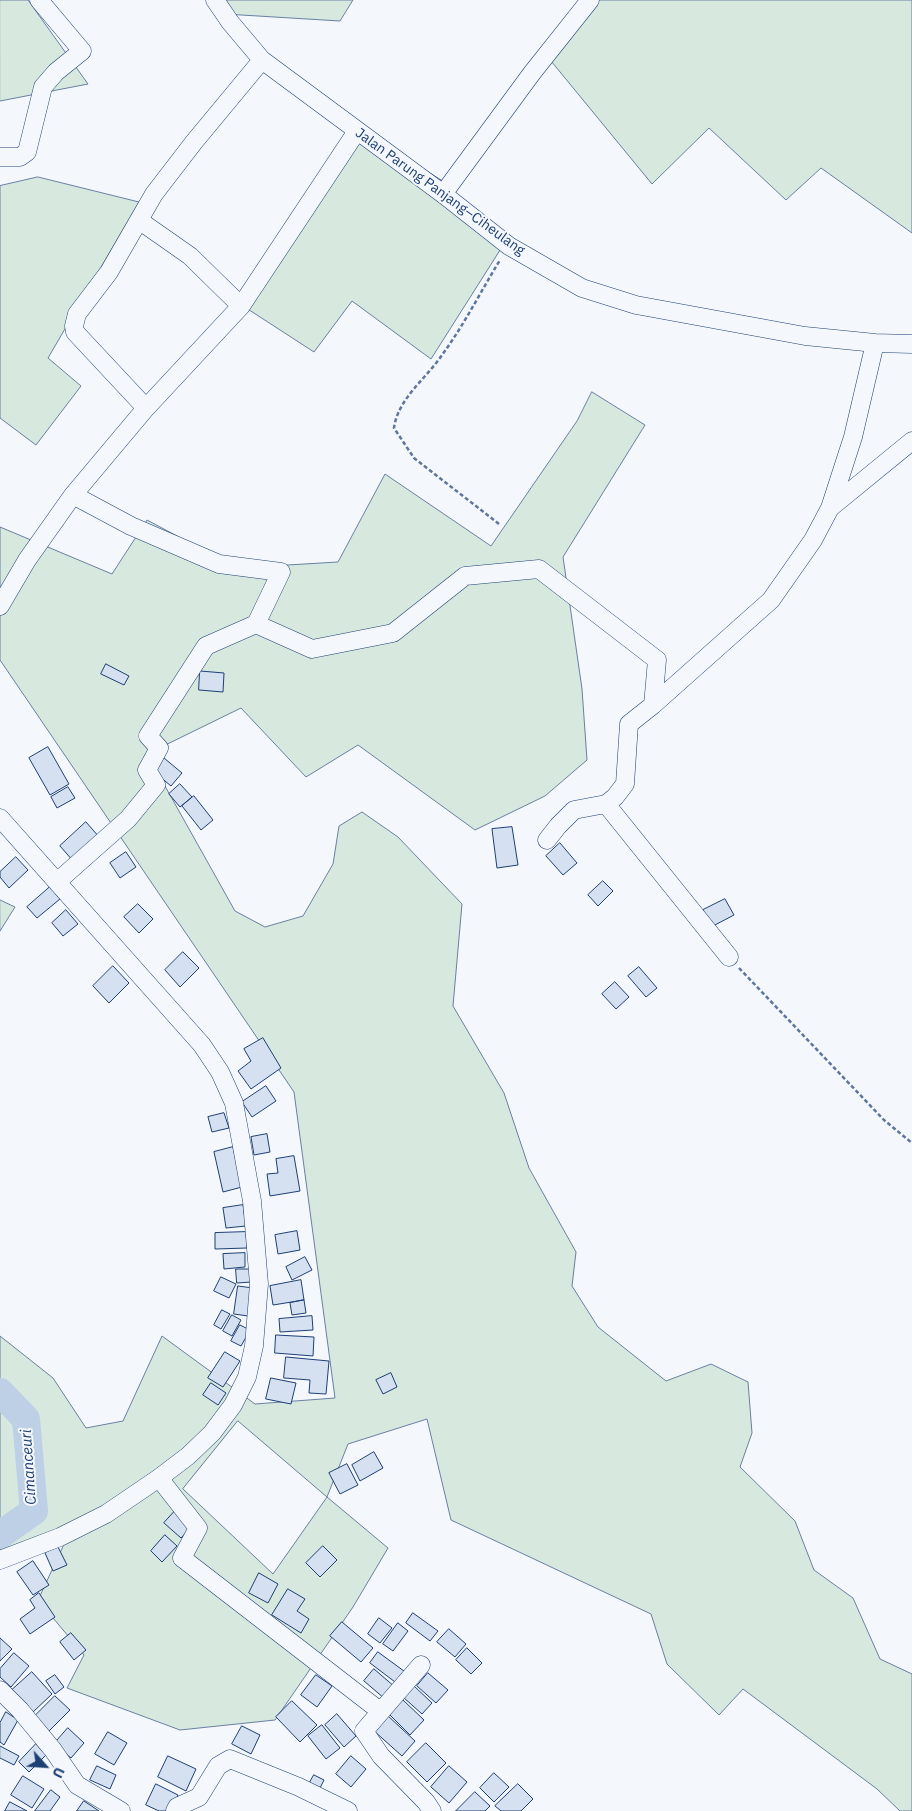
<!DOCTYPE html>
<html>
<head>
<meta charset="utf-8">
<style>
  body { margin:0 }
  #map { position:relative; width:912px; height:1811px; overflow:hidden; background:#f4f7fb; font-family:"IBM Plex Sans",sans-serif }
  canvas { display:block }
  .north { position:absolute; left:20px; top:1741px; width:50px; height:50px; -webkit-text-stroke:4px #f4f7fb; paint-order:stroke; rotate:116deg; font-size:14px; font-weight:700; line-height:20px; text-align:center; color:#1d3f73 }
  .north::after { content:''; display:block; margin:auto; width:18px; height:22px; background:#1d3f73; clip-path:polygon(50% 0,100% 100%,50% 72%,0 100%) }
</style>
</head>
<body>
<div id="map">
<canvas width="912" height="1811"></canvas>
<div class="north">U</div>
</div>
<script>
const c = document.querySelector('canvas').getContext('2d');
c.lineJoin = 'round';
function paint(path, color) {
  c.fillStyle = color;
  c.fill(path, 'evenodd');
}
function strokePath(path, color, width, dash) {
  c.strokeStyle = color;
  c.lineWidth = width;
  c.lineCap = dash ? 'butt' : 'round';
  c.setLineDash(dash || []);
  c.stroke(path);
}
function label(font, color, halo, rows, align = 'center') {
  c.font = font + ' "IBM Plex Sans",sans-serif';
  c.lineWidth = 4;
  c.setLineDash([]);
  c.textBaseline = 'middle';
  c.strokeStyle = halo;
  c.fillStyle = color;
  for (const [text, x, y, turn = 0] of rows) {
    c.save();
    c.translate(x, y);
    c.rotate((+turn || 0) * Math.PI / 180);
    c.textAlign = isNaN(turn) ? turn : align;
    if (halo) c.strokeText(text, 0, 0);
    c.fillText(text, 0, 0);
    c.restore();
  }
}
const green = new Path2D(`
  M0 0H28L88 84 0 101Z
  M216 0H353L340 21 225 14Z
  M580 0H912V233L821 168 786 200 709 128 652 184 542 50Z
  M357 128 446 183 502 247 431 359 352 301 314 352 240 304Z
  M38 177 139 202 48 358 81 386 36 445 0 418V186Z
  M592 392 645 425 563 557 582 689 587 760 545 796 475 830 358 745 306 777 241 708 147 754 235 911 265 927 303 916 333 864 339 826 362 812 398 837 462 904 453 1006 504 1093 529 1168 576 1252 572 1286 598 1327 666 1381 711 1364 748 1382 752 1433 740 1467 795 1521 814 1570 853 1598 880 1659 912 1674V1811H900L877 1789 743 1689 719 1715 667 1664 651 1614 451 1520 427 1419 348 1444 327 1497 388 1548 353 1607 275 1720 180 1730 67 1688 84 1655 38 1600 66 1540 0 1565V1336L53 1378 86 1428 123 1421 162 1336 255 1404 335 1398 294 1092 0 660V527L112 574 147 520 237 568 338 562 385 474 491 546 577 421ZM238 1421 327 1497 273 1574 183 1489Z
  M0 900 15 907 0 931Z`);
paint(green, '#d7e8df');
strokePath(green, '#687fa3', 1);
strokePath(new Path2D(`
  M0 1392 26 1419 34 1511 0 1535`), '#bed0e5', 28);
const building = new Path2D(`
  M106 664 129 676 124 685 101 674Z
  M200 671 224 673 223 692 199 690Z
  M48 747 69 784 50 795 29 758Z
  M164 758 182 773 171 786 153 771Z
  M180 784 192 797 180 807 169 794Z
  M68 787 75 798 57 808 51 797Z
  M194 796 213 820 201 830 182 806Z
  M86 822 100 838 74 862 60 846Z
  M512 827 518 865 497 868 492 829Z
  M560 843 577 863 563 875 546 856Z
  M126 852 136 867 120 878 110 863Z
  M16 857 28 870 9 888 0 877V872Z
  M603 881 613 891 598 906 588 895Z
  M50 887 60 899 37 918 27 907Z
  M725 899 734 915 711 927 703 910Z
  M138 904 153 919 139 933 124 917Z
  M66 910 78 924 63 936 52 923Z
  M183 952 199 968 180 987 165 970Z
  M113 966 129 983 109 1003 93 986Z
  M639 967 657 988 646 997 628 976Z
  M615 982 629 997 616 1009 602 994Z
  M263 1038 281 1068 251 1089 238 1071 251 1061 244 1049Z
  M266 1086 276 1101 252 1117 242 1102Z
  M224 1113 229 1128 212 1132 208 1117Z
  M267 1134 270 1152 254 1155 251 1137Z
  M233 1147 242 1187 223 1192 214 1152Z
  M294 1156 300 1191 270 1196 267 1174 278 1173 276 1159Z
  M243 1205 246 1226 226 1228 223 1208Z
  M297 1231 300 1250 278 1254 275 1235Z
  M246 1232 247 1248 215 1249V1233Z
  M245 1253V1267L224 1269 223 1254Z
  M305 1257 312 1270 292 1280 286 1267Z
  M236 1269H252V1282L237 1283Z
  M221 1277 236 1284 229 1298 214 1291Z
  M301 1280 304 1300 273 1305 270 1286Z
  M238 1286 253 1288 248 1316 234 1314Z
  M304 1300 306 1313 292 1315 290 1303Z
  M222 1310 230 1314 221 1329 214 1325Z
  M232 1315 241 1320 232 1336 223 1331Z
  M312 1316 313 1330 280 1332 279 1319Z
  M240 1325 250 1330 241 1346 231 1341Z
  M276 1335 314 1337 313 1356 275 1353Z
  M225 1352 240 1361 223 1387 208 1378Z
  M286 1357 329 1361 326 1394 309 1393 310 1380 284 1378Z
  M391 1373 397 1387 383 1394 376 1380Z
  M271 1378 296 1383 291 1404 266 1399Z
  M211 1383 226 1393 218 1405 203 1395Z
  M374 1452 383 1468 360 1481 352 1465Z
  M347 1464 358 1485 340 1494 329 1473Z
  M175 1511 192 1526 181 1538 164 1523Z
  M165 1535 177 1546 162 1562 151 1551Z
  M323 1546 337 1560 320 1577 306 1563Z
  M58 1547 67 1565 53 1571 45 1553Z
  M33 1561 49 1585 33 1595 17 1572Z
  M259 1573 278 1584 268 1603 249 1593Z
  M288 1589 305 1599 297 1611 309 1619 301 1633 272 1615Z
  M39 1593 55 1617 30 1634 20 1619 35 1608 30 1600Z
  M413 1613 438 1631 430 1641 406 1623Z
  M379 1618 392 1628 380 1643 368 1634Z
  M342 1622 373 1648 361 1662 330 1636Z
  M398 1623 408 1631 393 1651 383 1644Z
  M449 1629 466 1644 455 1657 437 1642Z
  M71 1633 86 1650 74 1660 60 1642Z
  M0 1638 12 1649 0 1661Z
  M467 1648 482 1663 471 1674 456 1660Z
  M378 1652 408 1674 399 1685 370 1663Z
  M14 1653 29 1666 11 1687 0 1677V1669Z
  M374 1669 395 1687 385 1699 364 1681Z
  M32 1672 52 1694 33 1712 12 1690Z
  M428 1673 448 1690 436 1703 417 1686Z
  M55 1675 64 1687 55 1694 46 1681Z
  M316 1675 332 1686 317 1707 301 1695Z
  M413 1685 432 1703 422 1714 403 1697Z
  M55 1696 70 1710 48 1732 33 1718Z
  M403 1700 424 1720 410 1735 389 1714Z
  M292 1701 317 1725 300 1742 276 1717Z
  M6 1712 18 1720 4 1745 0 1742V1723Z
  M337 1714 356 1736 344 1747 325 1725Z
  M387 1715 415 1741 402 1756 373 1730Z
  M322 1725 340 1748 326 1759 308 1736Z
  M242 1726 260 1735 251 1754 232 1744Z
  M68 1728 84 1743 71 1758 54 1744Z
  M108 1732 127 1743 114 1765 95 1754Z
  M426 1743 446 1763 427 1782 407 1762Z
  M36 1744 46 1755 29 1772 19 1762Z
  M0 1746 19 1756 14 1765 0 1758Z
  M168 1756 196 1769 186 1791 158 1777Z
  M351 1756 366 1769 351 1787 336 1774Z
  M97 1766 116 1775 110 1789 90 1780Z
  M449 1766 467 1782 449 1803 431 1787Z
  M494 1773 509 1787 494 1802 480 1788Z
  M314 1775 324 1780 319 1790 309 1784Z
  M23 1776 44 1789 32 1808 11 1795Z
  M156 1784 178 1795 170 1811H159L146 1805Z
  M518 1784 533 1799 521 1811H501L495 1806Z
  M51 1790 60 1797 50 1811H35Z
  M475 1792 490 1806 485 1811H456Z
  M84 1801 99 1811H77Z
  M10 1802 27 1811H5Z`);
paint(building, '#d5e0f0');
strokePath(building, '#1d3f73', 1);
const minor = new Path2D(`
  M215 0 230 22 262 60 443 194 509 246 582 288 636 305 805 336 875 343 912 344
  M0 157H20L27 152 43 87 56 72 82 51 39 0
  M443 194 532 73 590 0
  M140 221 190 256 241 306
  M146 408 75 332 74 326 77 314 109 272 154 194 194 142 262 60
  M73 495 131 526 219 564 281 572 256 624 312 649 393 633 465 576 539 569 657 660 653 705
  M830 508 912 441
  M0 606 27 560 73 495 146 408 241 306 357 131
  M606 804 729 957
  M0 818 202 1045 220 1072 234 1103 252 1201 259 1284 254 1346 247 1377 233 1405 212 1433 188 1456 159 1478 106 1514 60 1537 0 1560
  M547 840 558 826 574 810 606 804 615 797 625 784 629 724 653 705 771 600 813 540 830 508 853 437 875 343
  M58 881 128 819 156 785 147 770 159 748 148 736 206 646 256 624
  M159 1478 198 1528 182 1558 380 1711
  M421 1665 364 1731 381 1756 426 1802 432 1811
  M0 1690 20 1710 53 1750 77 1785 121 1811
  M175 1811 177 1807 199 1797 218 1766 230 1759 299 1787 348 1811`);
strokePath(minor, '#1d3f73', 19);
strokePath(new Path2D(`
  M499 524 414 458 394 428C398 398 427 378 442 355 464 325 481 291 500 260
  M739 968 884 1120 912 1143`), '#5e769c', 2.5, [4, 2.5]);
strokePath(minor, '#f4f7fb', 18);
label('14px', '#1d3f73', '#f4f7fb', [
  ["Jalan Parung Panjang–Ciheulang",440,192,36]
]);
label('italic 15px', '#1d3f73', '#f4f7fb', [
  ["Cimanceuri",29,1467,-94]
]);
</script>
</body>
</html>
